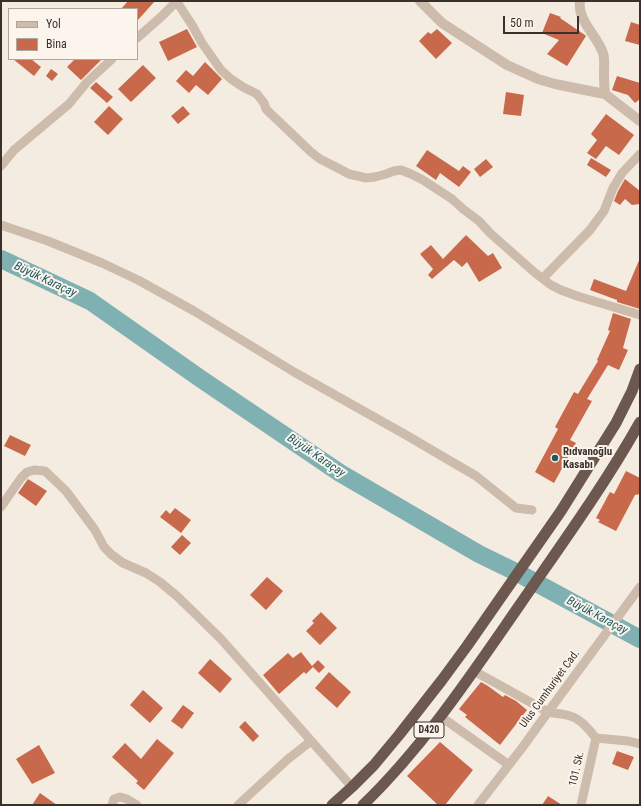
<!DOCTYPE html>
<html>
<head>
<meta charset="utf-8">
<style>
  body { margin:0 }
  #map { position:relative; width:641px; height:806px; overflow:hidden; background:#f4ebe1; font-family:"Roboto Condensed",sans-serif }
  canvas { display:block }
  .frame { position:absolute; inset:0; border:2px solid #3b302b; pointer-events:none }
  .legend { position:absolute; left:8px; top:8px; width:130px; height:52px; box-sizing:border-box; background:#fbf5ee; border:1px solid #aea6a0; margin:0; padding:5px 7px; list-style:none; font-size:12px; color:#3b302b }
  .legend li { display:flex; align-items:center; gap:8px; height:20px }
  .legend b { width:20px; border:1px solid #aea6a0 }
  .scale { position:absolute; left:503px; top:16px; width:76px; height:18px; box-sizing:border-box; border:2px solid #3b302b; border-top:0; padding-left:5px; font-size:12px; line-height:14px; white-space:nowrap; color:#3b302b; -webkit-text-stroke:3px #fbf5ee; paint-order:stroke }
</style>
</head>
<body>
<div id="map">
<canvas width="641" height="806"></canvas>
<div class="frame"></div>
<ul class="legend">
<li><b style="height:5px;background:#cdbbac"></b>Yol</li>
<li><b style="height:11px;background:#c8694b"></b>Bina</li>
</ul>
<div class="scale">50 m</div>
</div>
<script>
const c = document.querySelector('canvas').getContext('2d');
c.lineJoin = 'round';
function strokePath(path, color, width, dash) {
  c.strokeStyle = color;
  c.lineWidth = width;
  c.lineCap = dash ? 'butt' : 'round';
  c.setLineDash(dash || []);
  c.stroke(path);
}
function paint(path, color) {
  c.fillStyle = color;
  c.fill(path, 'evenodd');
}
function label(font, color, halo, rows, align = 'center') {
  c.font = font + ' "Roboto Condensed",sans-serif';
  c.lineWidth = 4;
  c.setLineDash([]);
  c.textBaseline = 'middle';
  c.strokeStyle = halo;
  c.fillStyle = color;
  for (const [text, x, y, turn = 0] of rows) {
    c.save();
    c.translate(x, y);
    c.rotate((+turn || 0) * Math.PI / 180);
    c.textAlign = isNaN(turn) ? turn : align;
    if (halo) c.strokeText(text, 0, 0);
    c.fillText(text, 0, 0);
    c.restore();
  }
}
strokePath(new Path2D(`
  M1 259 90 301 201 379 340 473 479 554 518 573 640 639`), '#7fb0b2', 18);
paint(new Path2D(`
  M128 1H155L137 21V9H121Z
  M550 13 561 17 560 18 585 35 586 36 567 66 547 54 559 40 542 33Z
  M631 22 640 25V45L625 41Z
  M187 29 197 47 168 61 159 42Z
  M437 29 452 43 436 59 419 41 428 32 431 34Z
  M13 59H31L41 67 34 76Z
  M75 59H102L81 80 67 67Z
  M205 62 222 79 208 95 196 85 189 93 176 81 186 70 193 76Z
  M143 65 156 78 131 102 118 89Z
  M51 69 58 74 52 81 46 76Z
  M617 76 640 83V99L635 103 628 95 612 90Z
  M96 82 113 97 107 103 90 88Z
  M506 92 524 95 521 116 503 114Z
  M109 106 123 119 108 135 94 122Z
  M183 106 190 114 178 124 171 116Z
  M606 114 634 135 619 155 606 146 596 159 587 153 597 140 591 134Z
  M427 150 459 171 463 166 471 172 459 187 440 173 436 180 416 166Z
  M591 158 611 170 606 177 587 165Z
  M486 159 493 167 480 177 474 169Z
  M625 179 640 191V204L632 205 625 199 620 205 614 201 618 191Z
  M466 235 488 256 493 253 502 268 479 282 467 262 462 267 454 260 432 279 428 275 433 269 420 254 431 245 443 259Z
  M640 258V309L617 302V300L590 290 594 279 626 291Z
  M613 313 631 319 623 348 628 350 619 370 608 365 587 399 592 401 570 440 576 443 554 483 535 472 558 429 555 427 574 392 578 394 598 361 597 360 610 331 608 330Z
  M10 435 31 445 25 456 4 446Z
  M626 471 640 478V494L635 495 616 531 598 522 600 520 596 518 610 492 614 494Z
  M28 479 47 491 36 506 18 493Z
  M175 508 191 520 181 533 160 517 166 510 170 514Z
  M182 535 191 543 180 555 171 547Z
  M267 577 283 591 266 610 250 595Z
  M321 612 337 628 320 645 306 631 314 623 312 621Z
  M301 652 312 666 318 660 325 667 319 673 313 667 306 674 304 672 279 694 263 675 288 653 293 658Z
  M210 659 232 679 220 693 198 673Z
  M329 672 351 692 337 708 315 688Z
  M481 682 488 686 503 697 505 695 516 701 527 710 500 745 465 717 467 715 459 709Z
  M143 690 163 708 150 723 130 705Z
  M183 705 194 713 182 729 171 721Z
  M245 721 259 736 253 742 239 727Z
  M157 739 174 753 144 790 136 783 138 781 112 757 125 743 141 759Z
  M440 742 473 770 445 805H438L407 776Z
  M39 745 55 773 32 784 16 759Z
  M617 751 634 757 628 770 612 764Z
  M40 793 57 805H32Z
  M548 796 562 805H542Z`), '#c8694b');
strokePath(new Path2D(`
  M177 2 192 25 202 43 221 70 231 79 243 87 257 94 264 103 266 109 270 113 311 152 320 159 332 165 349 174 366 178 375 177 386 174 394 171 401 170 411 174 423 180 452 199 463 209 479 221 490 233 534 272 551 285 561 290 577 296 640 315
  M137 38 161 17 177 1
  M1 166 14 150 69 104 87 82 112 59
  M1 225 48 241 102 263 138 280 194 311 294 372 406 435 476 476 516 508 532 510
  M543 278 590 230 604 211 613 188 622 173 640 154
  M1 507 21 478 27 472 34 470 45 471 66 491 95 530 104 547 112 555 123 563 146 573 160 582 178 597 221 639 352 787
  M474 671 548 712C555 714 562 713 570 716 581 719 589 730 596 738L628 741 640 744
  M440 716 509 765
  M112 805 114 799 120 797 127 799 137 805
  M238 805 288 759 311 741
  M478 805 522 748 548 712 640 587
  M581 805 596 738`), '#cdbbac', 9);
strokePath(new Path2D(`
  M420 1 442 23 507 65 538 79 555 84 605 94 640 121
  M580 1C577 21 597 35 603 53 605 59 604 66 604 72 604 79 604 86 605 94`), '#cdbbac', 10);
strokePath(new Path2D(`
  M332 805 352 787 374 765 399 735 442 680 467 646 561 511 616 423 632 391 640 369
  M363 805C424 746 471 675 519 606 561 545 604 486 640 422`), '#6c584f', 11);
for (const [x, y, r, color] of [
  [555,458,4,"#1f5a5e"]
]) {
  const dot = new Path2D();
  dot.arc(x, y, r, 0, 2 * Math.PI);
  c.fillStyle = color;
  c.fill(dot);
  strokePath(dot, '#fbf5ee', 1.5);
}
for (const [x, y, w] of [
  [429,730,30]
]) {
  const box = new Path2D();
  box.roundRect(x - w / 2, y - 8, w, 16, 3);
  c.fillStyle = '#fbf5ee';
  c.fill(box);
  strokePath(box, '#3b302b', 1);
}
label('bold 10px', '#3b302b', null, [
  ["D420",429,730]
]);
label('bold 11px', '#3b302b', '#fbf5ee', [
  ["Rıdvanoğlu",563,452],
  ["Kasabı",563,465]
], 'left');
label('11px', '#3b302b', '#fbf5ee', [
  ["Ulus Cumhuriyet Cad.",550,689,-54],
  ["101. Sk.",577,769,-77]
]);
label('italic 12px', '#1f5a5e', '#fbf5ee', [
  ["Büyük Karaçay",45,280,25],
  ["Büyük Karaçay",316,456,34],
  ["Büyük Karaçay",597,616,28]
]);
</script>
</body>
</html>
